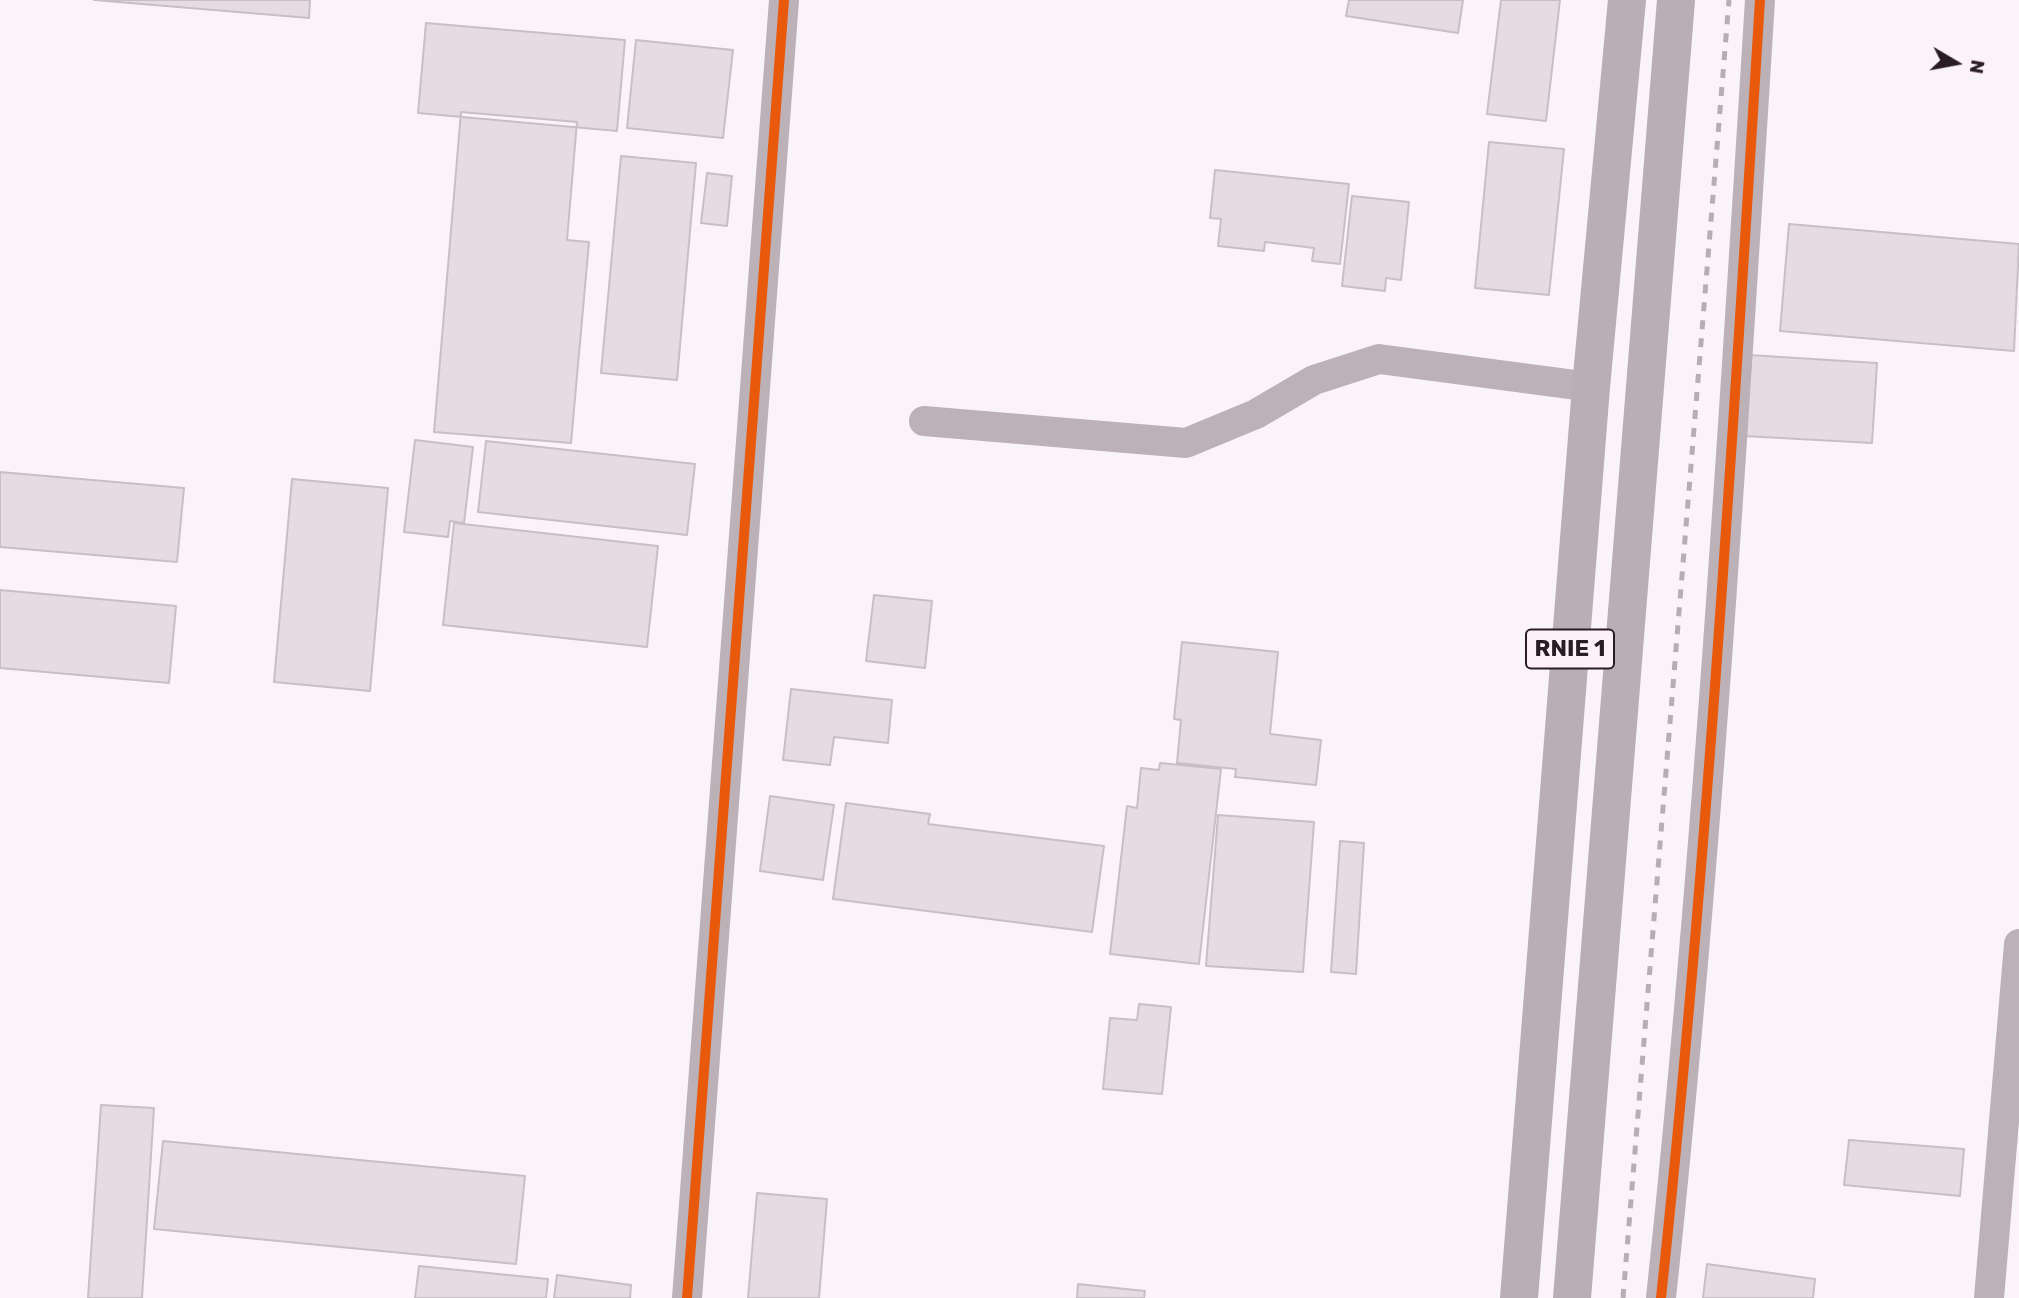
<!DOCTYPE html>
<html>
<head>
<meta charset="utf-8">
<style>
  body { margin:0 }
  #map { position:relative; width:2019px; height:1298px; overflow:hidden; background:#faf4f8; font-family:Rubik,sans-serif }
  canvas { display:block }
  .north { position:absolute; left:1921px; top:28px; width:70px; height:70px; -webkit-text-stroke:5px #fef0f9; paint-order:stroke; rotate:100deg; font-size:19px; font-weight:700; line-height:28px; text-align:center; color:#291c24 }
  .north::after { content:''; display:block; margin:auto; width:24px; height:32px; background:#291c24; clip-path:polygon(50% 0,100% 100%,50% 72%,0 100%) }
</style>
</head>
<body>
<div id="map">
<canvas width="2019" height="1298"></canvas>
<div class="north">N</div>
</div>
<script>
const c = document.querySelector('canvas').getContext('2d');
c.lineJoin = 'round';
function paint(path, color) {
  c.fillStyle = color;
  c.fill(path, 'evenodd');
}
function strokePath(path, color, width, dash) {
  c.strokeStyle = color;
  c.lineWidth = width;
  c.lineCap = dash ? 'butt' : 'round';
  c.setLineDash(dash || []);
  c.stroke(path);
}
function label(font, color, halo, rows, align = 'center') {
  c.font = font + ' Rubik,sans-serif';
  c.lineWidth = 6;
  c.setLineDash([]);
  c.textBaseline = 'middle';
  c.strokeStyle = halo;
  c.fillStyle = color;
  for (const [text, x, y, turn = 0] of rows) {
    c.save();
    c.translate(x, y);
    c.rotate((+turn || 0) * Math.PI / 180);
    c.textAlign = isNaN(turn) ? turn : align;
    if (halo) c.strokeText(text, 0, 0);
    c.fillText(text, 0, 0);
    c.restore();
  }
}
const building = new Path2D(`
  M94 0H310L309 18Z
  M1349 0H1463L1458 33 1346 16Z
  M1501 0H1560L1546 121 1487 114Z
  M426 23 625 40 617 131 418 113Z
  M636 40 733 50 723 138 627 128Z
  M461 112 577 122 567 240 589 242 571 443 434 432Z
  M1489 142 1564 149 1549 295 1475 288Z
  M621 156 696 163 677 380 601 373Z
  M1215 170 1349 184 1340 264 1312 261 1314 248 1265 242 1264 251 1218 246 1221 219 1210 218Z
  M707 173 732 176 727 226 701 223Z
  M1352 196 1409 202 1401 280 1386 278 1385 291 1342 286Z
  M1789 224 2019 244 2014 351 1780 331Z
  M1749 355 1877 363 1872 443 1744 436Z
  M415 440 473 447 464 523 450 521 448 537 404 532Z
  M486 441 695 464 687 535 478 512Z
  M0 472 184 488 177 562 0 547Z
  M292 479 388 488 370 691 274 682Z
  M454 523 658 546 647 647 443 625Z
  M0 590 176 606 169 683 0 668Z
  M874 595 932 601 925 668 866 661Z
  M1182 642 1278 652 1270 734 1321 740 1316 785 1235 777 1236 769 1177 763 1181 720 1174 719Z
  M791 689 892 700 888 743 834 737 830 765 783 760Z
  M1160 763 1221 769 1199 964 1110 954 1127 806 1137 808 1141 768 1159 770Z
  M770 796 834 805 823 880 760 871Z
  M846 803 930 814 928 824 1104 846 1092 932 833 899Z
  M1218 815 1314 822 1303 972 1206 966Z
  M1340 841 1364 843 1356 974 1331 972Z
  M1139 1004 1171 1007 1162 1094 1103 1089 1110 1018 1137 1020Z
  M101 1105 154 1108 142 1298H88Z
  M1849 1140 1964 1149 1960 1196 1844 1185Z
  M163 1141 525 1176 516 1264 154 1229Z
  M757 1193 827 1199 819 1298H748Z
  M1707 1264 1815 1279 1813 1298H1703Z
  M419 1266 548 1279 546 1298H415Z
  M557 1275 631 1285 630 1298H554Z
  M1078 1284 1145 1291 1144 1298H1077Z`);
paint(building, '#e5dbe1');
strokePath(building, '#c8bfc5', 2);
strokePath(new Path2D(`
  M924 421 1186 443 1256 414 1314 380 1379 359 1591 387
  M687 1298 784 0
  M1661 1298C1707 867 1733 433 1760 0
  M1989 1298 2019 944`), '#bdb1b8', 30);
strokePath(new Path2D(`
  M1519 1298 1591 387 1627 0
  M1572 1298 1676 0`), '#b9adb6', 38);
strokePath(new Path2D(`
  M1623 1298 1729 0`), '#b6aeb3', 5, [9, 9]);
strokePath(new Path2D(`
  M687 1298 784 0
  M1661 1298C1707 867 1733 433 1760 0`), '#e8590c', 10);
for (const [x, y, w] of [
  [1570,649,88]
]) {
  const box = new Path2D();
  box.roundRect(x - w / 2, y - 19.5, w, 39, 5);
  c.fillStyle = '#fef0f9';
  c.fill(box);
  strokePath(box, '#291c24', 2);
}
label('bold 23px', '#291c24', null, [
  ["RNIE 1",1570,649]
]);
</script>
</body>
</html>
